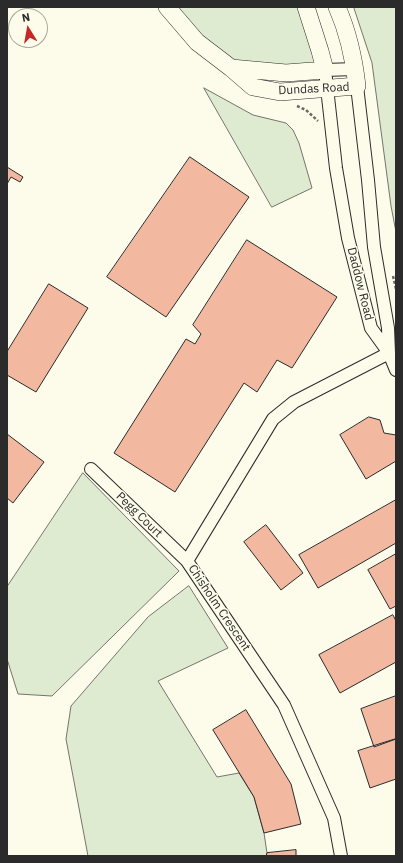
<!DOCTYPE html>
<html>
<head>
<meta charset="utf-8">
<style>
  body { margin:0 }
  #map { position:relative; width:403px; height:863px; overflow:hidden; background:#fdfbea; font-family:"IBM Plex Sans",sans-serif }
  canvas { display:block }
  .frame { position:absolute; inset:0; border:8px solid #2b2b2b; pointer-events:none }
  .north { position:absolute; left:8px; top:8px; width:40px; height:40px; box-sizing:border-box; background:#fdfbea; border:1px solid #a9a89e; border-radius:50%; rotate:349deg; font-size:11px; font-weight:700; line-height:16px; text-align:center; color:#2b2b2b }
  .north::after { content:''; display:block; margin:auto; width:14px; height:18px; background:#c62828; clip-path:polygon(50% 0,100% 100%,50% 72%,0 100%) }
</style>
</head>
<body>
<div id="map">
<canvas width="403" height="863"></canvas>
<div class="frame"></div>
<div class="north">N</div>
</div>
<script>
const c = document.querySelector('canvas').getContext('2d');
c.lineJoin = 'round';
function paint(path, color) {
  c.fillStyle = color;
  c.fill(path, 'evenodd');
}
function strokePath(path, color, width, dash) {
  c.strokeStyle = color;
  c.lineWidth = width;
  c.lineCap = dash ? 'butt' : 'round';
  c.setLineDash(dash || []);
  c.stroke(path);
}
function label(font, color, halo, rows, align = 'center') {
  c.font = font + ' "IBM Plex Sans",sans-serif';
  c.lineWidth = 3;
  c.setLineDash([]);
  c.textBaseline = 'middle';
  c.strokeStyle = halo;
  c.fillStyle = color;
  for (const [text, x, y, turn = 0] of rows) {
    c.save();
    c.translate(x, y);
    c.rotate((+turn || 0) * Math.PI / 180);
    c.textAlign = isNaN(turn) ? turn : align;
    if (halo) c.strokeText(text, 0, 0);
    c.fillText(text, 0, 0);
    c.restore();
  }
}
const green = new Path2D(`
  M167 7H306L325 70 231 68Z
  M354 7H396V232L391 206 372 63Z
  M204 88 253 115 286 123 293 130 299 143 312 188 272 207Z
  M83 473 179 571 52 696 18 694 7 659V587Z
  M189 586 228 648 158 681 217 777 239 773 254 797 264 833 267 853 266 856H88L66 739 71 706 148 617Z`);
paint(green, '#deebd1');
strokePath(green, '#74746e', 1);
const building = new Path2D(`
  M190 157 249 197 166 317 107 277Z
  M7 167 23 177 20 182 11 177 7 184Z
  M247 240 337 297 292 368 277 360 257 392 244 383 175 492 114 453 186 339 195 344 201 334 193 325Z
  M49 284 88 308 36 392 7 375V352Z
  M369 417 380 420 384 433 396 435V461L366 479 340 435Z
  M7 434 44 462 13 503 7 498Z
  M396 500V543L318 588 299 555Z
  M266 525 303 573 281 590 244 542Z
  M396 554V606L390 609 368 570Z
  M393 615 396 621V662L340 693 319 655Z
  M396 696V739L374 747 361 709Z
  M246 710 291 784 301 824 264 833 254 797 213 730Z
  M396 739V779L370 788 358 751Z
  M296 850V856H266L267 853Z`);
paint(building, '#f2b8a0');
strokePath(building, '#2b2b2b', 1);
const minor = new Path2D(`
  M355 69 325 70 336 168 348 238 371 328 389 353 396 370
  M357 86 368 180 374 247 388 328 389 353
  M91 469 187 561
  M341 856 334 818 284 705 187 561 273 419 294 402 389 353`);
const secondary = new Path2D(`
  M167 7 197 42 231 68 253 87 280 92 357 86C354 59 348 32 337 7
  M231 68 286 73 325 70 320 51 306 7`);
strokePath(minor, '#2b2b2b', 14);
strokePath(secondary, '#2b2b2b', 18);
strokePath(new Path2D(`
  M297 106 306 110 318 121
  M393 276 396 289`), '#6a6964', 2.5, [3, 2]);
strokePath(minor, '#fdfbea', 12);
strokePath(secondary, '#fdfbea', 17);
label('12px', '#2b2b2b', '#fdfbea', [
  ["Dundas Road",314,89,-3],
  ["Daddow Road",360,284,76],
  ["Pegg Court",139,515,44],
  ["Chisholm Crescent",219,608,56]
]);
</script>
</body>
</html>
